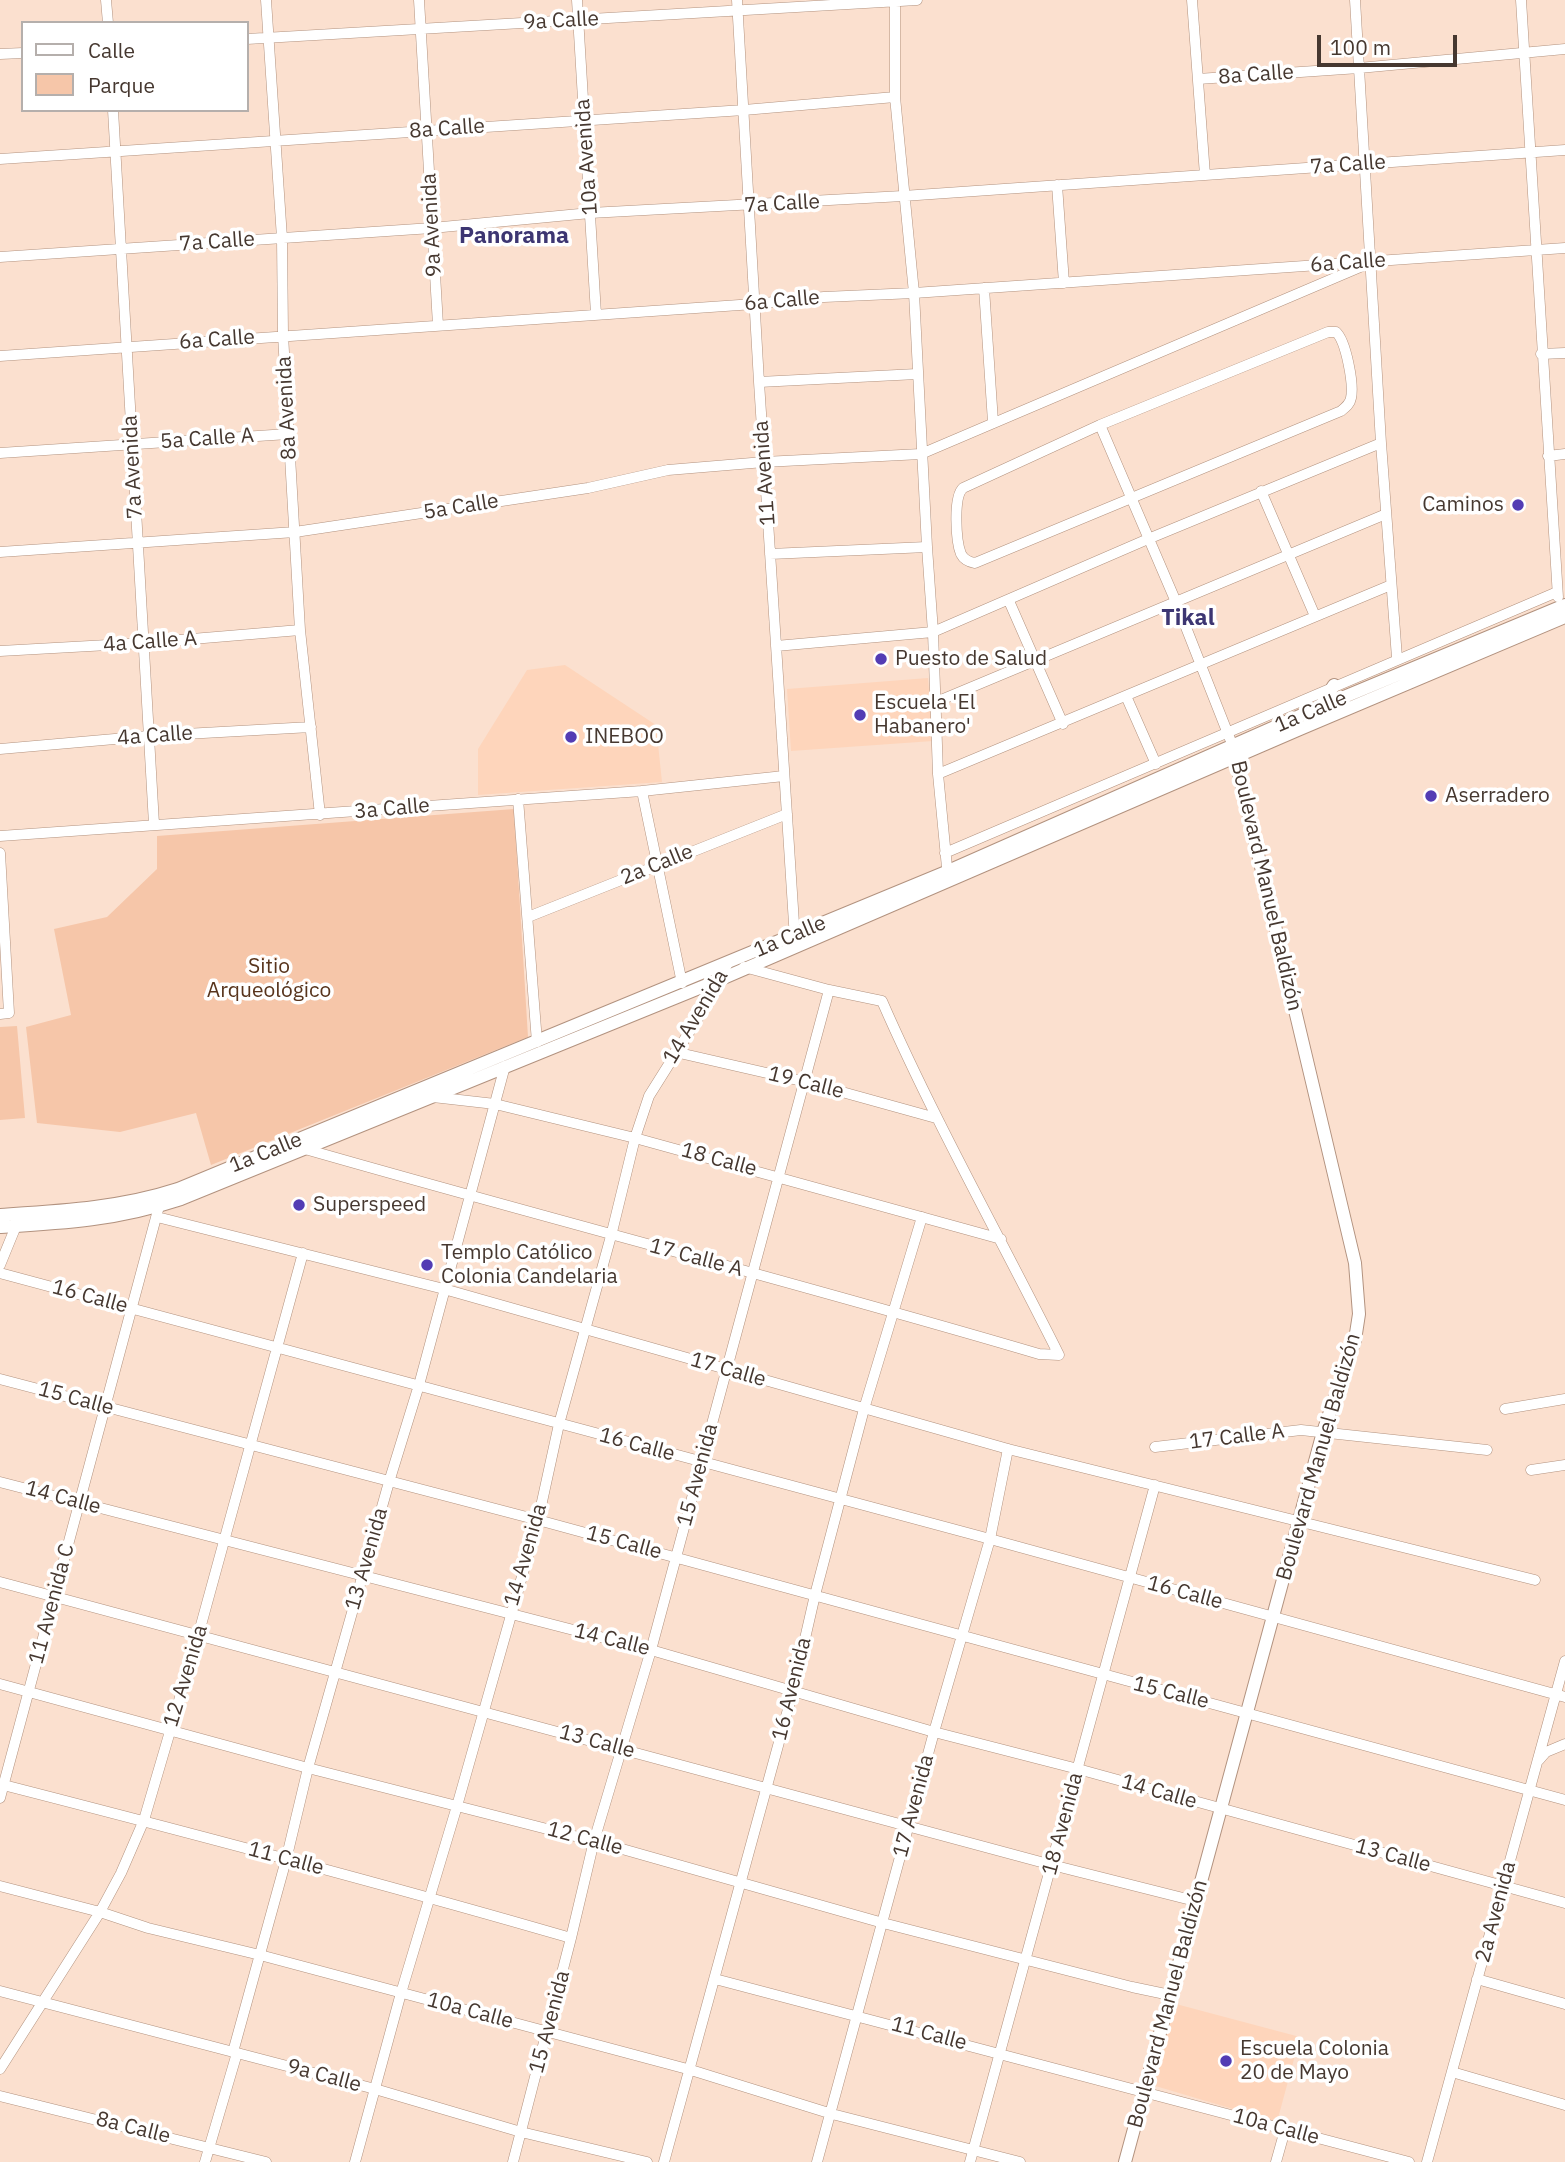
<!DOCTYPE html>
<html>
<head>
<meta charset="utf-8">
<style>
  body { margin:0 }
  #map { position:relative; width:1565px; height:2162px; overflow:hidden; background:#fbe0cf; font-family:"IBM Plex Sans",sans-serif }
  canvas { display:block }
  .legend { position:absolute; left:21px; top:21px; width:228px; height:91px; box-sizing:border-box; background:#fff; border:2px solid #b5afac; margin:0; padding:9px 12px; list-style:none; font-size:21px; color:#463830 }
  .legend li { display:flex; align-items:center; gap:14px; height:35px }
  .legend b { width:35px; border:2px solid #b5afac }
  .scale { position:absolute; left:1317px; top:35px; width:140px; height:32px; box-sizing:border-box; border:4px solid #463830; border-top:0; padding-left:9px; font-size:21px; line-height:24px; white-space:nowrap; color:#463830; -webkit-text-stroke:5px #fff; paint-order:stroke }
</style>
</head>
<body>
<div id="map">
<canvas width="1565" height="2162"></canvas>
<ul class="legend">
<li><b style="height:9px;background:#fff"></b>Calle</li>
<li><b style="height:19px;background:#f6c6a9"></b>Parque</li>
</ul>
<div class="scale">100 m</div>
</div>
<script>
const c = document.querySelector('canvas').getContext('2d');
c.lineJoin = 'round';
function paint(path, color) {
  c.fillStyle = color;
  c.fill(path, 'evenodd');
}
function strokePath(path, color, width, dash) {
  c.strokeStyle = color;
  c.lineWidth = width;
  c.lineCap = dash ? 'butt' : 'round';
  c.setLineDash(dash || []);
  c.stroke(path);
}
function label(font, color, halo, rows, align = 'center') {
  c.font = font + ' "IBM Plex Sans",sans-serif';
  c.lineWidth = 7;
  c.setLineDash([]);
  c.textBaseline = 'middle';
  c.strokeStyle = halo;
  c.fillStyle = color;
  for (const [text, x, y, turn = 0] of rows) {
    c.save();
    c.translate(x, y);
    c.rotate((+turn || 0) * Math.PI / 180);
    c.textAlign = isNaN(turn) ? turn : align;
    if (halo) c.strokeText(text, 0, 0);
    c.fillText(text, 0, 0);
    c.restore();
  }
}
paint(new Path2D(`
  M565 665 656 725 662 782 478 795V749L527 670Z
  M928 678 933 741 791 751 787 689Z
  M1176 2004 1300 2037 1277 2122 1152 2085Z`), '#fed5bb');
paint(new Path2D(`
  M514 809 528 1037 211 1165 196 1113 120 1132 37 1123 26 1027 71 1015 54 929 107 917 157 869V836Z
  M17 1026 25 1118 0 1120V1027Z`), '#f6c6a9');
const minor = new Path2D(`
  M106 0 108 23
  M266 0 282 238 283 335 300 630 320 815
  M419 0 438 325
  M577 0 596 314
  M737 0 759 382 795 939
  M895 0V97L914 293 927 547 933 632 938 774 948 878
  M1192 0 1205 175
  M1355 0 1381 443 1397 658
  M1521 0 1558 597
  M247 39 917 0
  M0 54 23 53
  M1198 79 1359 68 1565 49
  M113 110 154 824
  M0 159 744 110 895 97
  M1057 185 1064 283
  M0 257 432 228 590 213 903 196 1565 150
  M984 288 993 422
  M1328 332H1336C1346 341 1354 384 1351 398 1350 404 1346 407 1341 411L975 563C969 562 964 560 961 554 956 542 953 497 963 488L1100 425Z
  M1541 354 1565 353
  M0 356 754 304 824 297 914 293 1565 248
  M759 382 917 374
  M1100 425 1176 602 1230 739
  M0 453 288 434
  M1548 456 1565 454
  M1261 491 1315 616
  M0 552 295 532 588 488 668 470 764 462 921 454 1365 265
  M770 554 927 547
  M1009 601 1063 724
  M776 646 933 632 1148 539 1381 443
  M0 651 144 643 300 630
  M1126 696 1156 764
  M936 702 1386 514
  M0 749 149 736 311 727
  M938 774 1391 585
  M642 791 682 983
  M518 799 537 1042
  M0 836 642 791 784 776
  M0 853 9 1013 0 1014
  M945 853 1557 592
  M528 917 787 814
  M675 1052 806 1082 936 1118
  M433 1097 495 1104 635 1138 1001 1239
  M303 1146 305 1149C549 1219 795 1282 1039 1354L1059 1355C1000 1237 935 1122 882 1001L829 990 744 967
  M157 1217 444 1289 1008 1449 1535 1580
  M0 1265 16 1226V1220
  M0 1273 990 1539 1565 1697
  M0 1379 538 1520 1565 1800
  M1505 1409 1565 1399
  M1155 1447 1301 1430 1487 1450
  M1531 1470 1565 1465
  M0 1482 651 1650 934 1732 1078 1769 1565 1903
  M0 1582 1052 1865 1195 1901
  M0 1684 308 1768 594 1841 883 1923 1132 1987 1170 1995
  M1539 1760 1546 1752 1565 1744
  M0 1784C191 1833 382 1883 571 1938
  M0 1798 158 1210
  M0 1886 100 1912 148 1928 260 1955 691 2070 832 2114 1020 2162
  M715 1979 1409 2162
  M1477 1979 1565 2004
  M0 1991 375 2089 521 2132 647 2162
  M233 2052 286 1860 308 1768 389 1482 419 1385 505 1066
  M0 2069 100 1912 121 1873 144 1820 198 1636 303 1253
  M1452 2072 1565 2105
  M0 2096 266 2162
  M205 2162 237 2053
  M355 2162 401 1993 457 1806 538 1520 559 1424 611 1236 635 1138 649 1096 703 1010 728 963
  M513 2162 571 1938 594 1841 651 1650 829 990
  M664 2162 793 1691 815 1595 864 1409 922 1217
  M817 2162 934 1732 990 1539 1008 1449
  M970 2162 1155 1485
  M1276 2162 1285 2130
  M1427 2162 1565 1661`);
const major = new Path2D(`
  M1320 707 1334 685
  M0 1215C60 1211 120 1208 178 1189L946 872 1320 707 1565 605
  M0 1227C66 1223 117 1220 181 1199L719 980 1300 729 1565 617
  M1125 2162 1323 1432 1355 1340 1359 1314 1355 1263 1234 753`);
strokePath(minor, '#b2927f', 11);
strokePath(major, '#b2927f', 14);
strokePath(minor, '#fff', 10);
strokePath(major, '#fff', 12);
for (const [x, y, r, color] of [
  [1518,505,7,"#533cb4"],
  [881,659,7,"#533cb4"],
  [860,715,7,"#533cb4"],
  [571,737,7,"#533cb4"],
  [1431,796,7,"#533cb4"],
  [299,1205,7,"#533cb4"],
  [427,1265,7,"#533cb4"],
  [1226,2061,7,"#533cb4"]
]) {
  const dot = new Path2D();
  dot.arc(x, y, r, 0, 2 * Math.PI);
  c.fillStyle = color;
  c.fill(dot);
  strokePath(dot, '#fff', 2.5);
}
label('21px', '#463830', '#fff', [
  ["9a Calle",561,21,-3],
  ["8a Calle",1256,75,-4],
  ["8a Calle",447,129,-4],
  ["10a Avenida",587,157,-94],
  ["7a Calle",1348,165,-4],
  ["7a Calle",782,204,-3],
  ["9a Avenida",432,225,-93],
  ["7a Calle",217,242,-4],
  ["6a Calle",1348,263,-4],
  ["6a Calle",782,301,-5],
  ["6a Calle",217,340,-4],
  ["8a Avenida",287,408,-93],
  ["5a Calle A",207,439,-4],
  ["7a Avenida",133,467,-93],
  ["11 Avenida",765,473,-94],
  ["5a Calle",461,507,-9],
  ["4a Calle A",150,642,-4],
  ["1a Calle",1311,712,-23],
  ["4a Calle",155,736,-4],
  ["3a Calle",392,809,-5],
  ["2a Calle",657,865,-22],
  ["Boulevard Manuel Baldizón",1266,886,77],
  ["1a Calle",790,937,-23],
  ["14 Avenida",696,1017,-59],
  ["19 Calle",806,1083,14],
  ["1a Calle",266,1153,-22],
  ["18 Calle",719,1160,15],
  ["17 Calle A",696,1258,15],
  ["16 Calle",90,1297,15],
  ["17 Calle",728,1370,16],
  ["15 Calle",76,1399,15],
  ["17 Calle A",1237,1437,-7],
  ["16 Calle",637,1445,15],
  ["Boulevard Manuel Baldizón",1319,1457,-74],
  ["15 Avenida",698,1475,-75],
  ["14 Calle",63,1498,15],
  ["15 Calle",624,1543,15],
  ["14 Avenida",526,1555,-74],
  ["13 Avenida",367,1559,-74],
  ["16 Calle",1185,1593,15],
  ["11 Avenida C",52,1604,-75],
  ["14 Calle",612,1640,14],
  ["12 Avenida",186,1676,-73],
  ["16 Avenida",792,1689,-76],
  ["15 Calle",1171,1693,14],
  ["13 Calle",597,1742,15],
  ["14 Calle",1159,1792,16],
  ["17 Avenida",914,1806,-75],
  ["18 Avenida",1063,1824,-75],
  ["12 Calle",585,1839,15],
  ["13 Calle",1393,1856,15],
  ["11 Calle",286,1859,15],
  ["2a Avenida",1496,1912,-75],
  ["Boulevard Manuel Baldizón",1168,2004,-75],
  ["10a Calle",470,2011,15],
  ["15 Avenida",550,2022,-75],
  ["11 Calle",929,2034,15],
  ["9a Calle",324,2076,15],
  ["10a Calle",1276,2127,15],
  ["8a Calle",133,2128,14]
]);
label('21px', '#463830', '#fff', [
  ["Caminos",1504,505,"right"],
  ["Puesto de Salud",895,659],
  ["Escuela 'El",874,703],
  ["Habanero'",874,727],
  ["INEBOO",585,737],
  ["Aserradero",1445,796],
  ["Superspeed",313,1205],
  ["Templo Católico",441,1253],
  ["Colonia Candelaria",441,1277],
  ["Escuela Colonia",1240,2049],
  ["20 de Mayo",1240,2073]
], 'left');
label('21px', '#58341c', '#fff', [
  ["Sitio",269,967],
  ["Arqueológico",269,991]
]);
label('bold 23px', '#3d3672', '#fff', [
  ["Panorama",514,236],
  ["Tikal",1188,618]
]);
</script>
</body>
</html>
